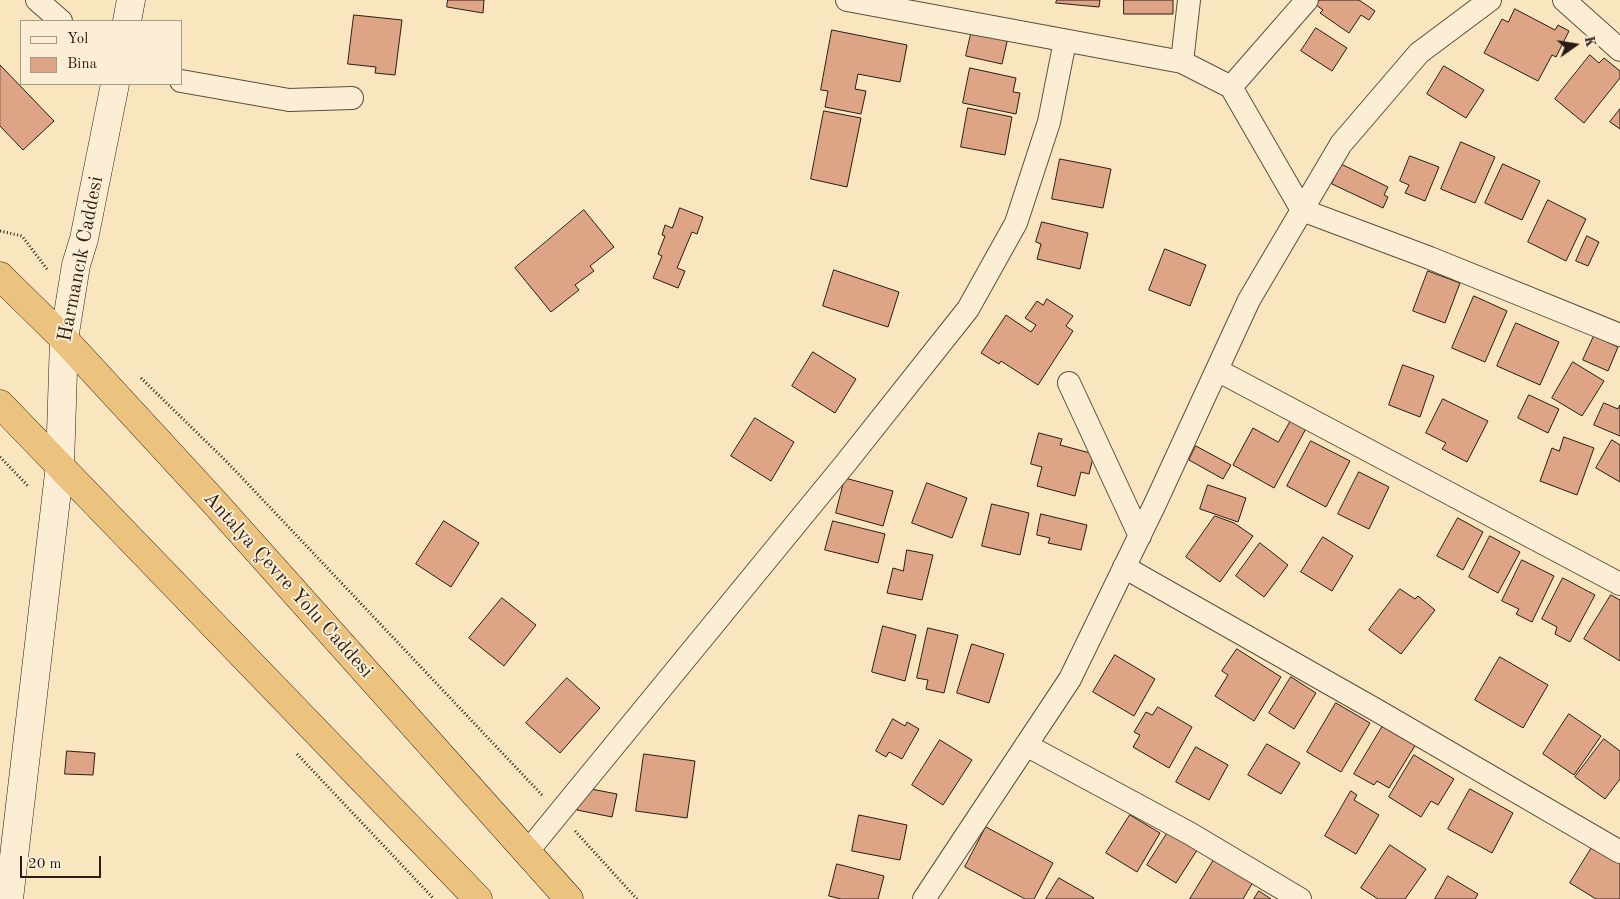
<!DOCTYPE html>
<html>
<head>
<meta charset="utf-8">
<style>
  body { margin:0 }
  #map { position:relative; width:1620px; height:899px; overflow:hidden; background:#f9e5be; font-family:"Old Standard TT",serif }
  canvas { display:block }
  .legend { position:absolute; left:20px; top:20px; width:162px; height:65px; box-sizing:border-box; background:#fbeed5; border:1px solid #a79a88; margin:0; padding:6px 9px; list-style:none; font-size:15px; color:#291c14 }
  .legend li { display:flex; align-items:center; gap:10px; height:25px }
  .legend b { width:25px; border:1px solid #a79a88 }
  .north { position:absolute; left:1550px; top:20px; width:50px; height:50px; -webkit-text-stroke:4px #fbeed5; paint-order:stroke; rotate:77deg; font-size:14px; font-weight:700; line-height:20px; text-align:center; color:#291c14 }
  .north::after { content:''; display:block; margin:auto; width:18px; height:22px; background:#291c14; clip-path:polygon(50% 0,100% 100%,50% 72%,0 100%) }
  .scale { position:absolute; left:20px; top:856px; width:81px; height:22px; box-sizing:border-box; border:2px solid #291c14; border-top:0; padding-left:6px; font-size:15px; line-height:18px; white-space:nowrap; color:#291c14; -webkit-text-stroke:4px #fbeed5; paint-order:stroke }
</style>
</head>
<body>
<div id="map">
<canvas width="1620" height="899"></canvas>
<ul class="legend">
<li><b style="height:6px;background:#fbeed5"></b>Yol</li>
<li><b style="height:14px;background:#dda586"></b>Bina</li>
</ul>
<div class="north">K</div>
<div class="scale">20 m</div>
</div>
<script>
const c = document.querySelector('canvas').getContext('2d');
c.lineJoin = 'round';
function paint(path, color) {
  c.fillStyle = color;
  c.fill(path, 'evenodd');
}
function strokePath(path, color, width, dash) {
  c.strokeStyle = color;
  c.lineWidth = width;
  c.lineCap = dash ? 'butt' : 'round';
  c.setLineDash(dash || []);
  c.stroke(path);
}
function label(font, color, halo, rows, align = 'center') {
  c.font = font + ' "Old Standard TT",serif';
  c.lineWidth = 4;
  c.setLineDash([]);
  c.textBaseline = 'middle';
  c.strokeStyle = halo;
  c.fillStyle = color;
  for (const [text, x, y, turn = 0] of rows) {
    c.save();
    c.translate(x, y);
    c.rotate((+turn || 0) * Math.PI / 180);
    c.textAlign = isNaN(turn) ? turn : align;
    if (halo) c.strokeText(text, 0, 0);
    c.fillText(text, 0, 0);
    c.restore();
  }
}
const building = new Path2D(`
  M448 0H484L483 13 447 7Z
  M1057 0H1100L1099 7 1056 3Z
  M1124 0H1173V14H1124Z
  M1320 0H1359L1375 11 1369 20 1361 15 1349 33 1320 13 1323 10 1316 5Z
  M1515 9 1555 30 1558 25 1569 31 1556 57 1552 55 1538 81 1484 53 1502 19 1508 22Z
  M354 15 402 20 395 75 375 73 376 67 348 64Z
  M973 25 1009 33 1002 64 966 56Z
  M1316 28 1347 48 1332 71 1301 51Z
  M832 30 907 45 900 82 858 74 855 89 866 91 861 114 825 107 828 91 821 90Z
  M1590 55 1599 63 1604 58 1620 71V78L1584 123 1555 99Z
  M0 65 54 121 23 150 0 126Z
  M1444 66 1484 90 1466 118 1427 94Z
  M970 68 1016 78 1013 92 1020 93 1016 114 963 103Z
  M968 108 1012 117 1005 155 961 147Z
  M1620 109V129L1610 122Z
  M824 111 861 118 847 187 811 179Z
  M1461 142 1495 157 1475 203 1441 189Z
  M1410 156 1439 167 1425 201 1405 193 1409 185 1400 181Z
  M1060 159 1111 169 1103 208 1052 199Z
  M1341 164 1388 187 1384 195 1388 197 1383 208 1332 184Z
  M1503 164 1540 181 1522 220 1485 203Z
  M1548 200 1586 219 1566 261 1528 242Z
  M680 208 703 217 697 234 692 232 677 268 685 271 678 288 653 278 662 256 658 254 665 236 662 235 665 225 672 228Z
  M584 210 614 247 590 266 594 271 575 285 579 290 551 312 515 268Z
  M1042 222 1088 233 1080 269 1037 259 1041 244 1036 242Z
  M1587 236 1599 242 1588 266 1576 261Z
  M1165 249 1206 265 1190 306 1149 290Z
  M834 270 899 292 888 327 823 306Z
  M1428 271 1460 283 1445 323 1413 311Z
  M1474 296 1507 311 1485 362 1452 348Z
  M1047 299 1073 316 1066 326 1073 331 1038 385 1001 361 999 364 981 353 1006 315 1031 332 1036 325 1025 318 1037 301 1043 305Z
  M1516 323 1559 342 1540 385 1497 366Z
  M1594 336 1618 347 1608 371 1583 360Z
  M813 352 856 379 835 413 792 386Z
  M1573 362 1604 381 1582 416 1552 398Z
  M1403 365 1434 376 1420 417 1389 405Z
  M1529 395 1559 409 1548 433 1518 418Z
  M1443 399 1488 421 1467 462 1442 449 1446 443 1426 433Z
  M1604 403 1618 409 1620 405V436L1594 425Z
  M1294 415 1309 423 1274 488 1233 465 1253 428 1278 442Z
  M755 418 794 442 771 481 731 456Z
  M1039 433 1062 439 1060 445 1094 454 1089 474 1081 472 1075 496 1037 486 1042 467 1031 464Z
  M1564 437 1594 448 1577 495 1540 481 1552 448 1559 451Z
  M1612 440 1620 445V482L1596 468Z
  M1311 441 1350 461 1326 507 1287 486Z
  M1196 446 1231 465 1223 479 1189 460Z
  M1359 472 1389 487 1369 529 1338 514Z
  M845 478 893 491 883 526 836 513Z
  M927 483 967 498 952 538 912 523Z
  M1208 485 1246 498 1238 522 1200 509Z
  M992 504 1029 513 1020 555 982 546Z
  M1041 514 1087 525 1081 550 1048 543 1050 538 1037 535Z
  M1215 516 1234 523 1253 536 1220 582 1186 557Z
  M1458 518 1483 532 1463 570 1437 556Z
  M444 521 479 543 451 587 416 564Z
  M833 521 885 534 878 563 825 550Z
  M1490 536 1520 552 1498 593 1469 577Z
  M1323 537 1353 556 1332 591 1301 572Z
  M1260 543 1288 565 1264 597 1236 576Z
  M907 550 933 555 922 600 887 593 893 568 903 571Z
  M1522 560 1554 576 1532 622 1516 614 1519 609 1502 601Z
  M1563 578 1595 595 1570 642 1555 634 1557 627 1542 619Z
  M1400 589 1415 599 1418 596 1435 610 1401 654 1369 630Z
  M1611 595 1620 600V661L1584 639Z
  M502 598 536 625 504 666 469 638Z
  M883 626 916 635 905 681 872 672Z
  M928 628 958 635 944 693 926 689 928 680 917 678Z
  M972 644 1004 654 989 703 957 693Z
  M1237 649 1281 677 1254 721 1215 696 1228 675 1222 671Z
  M1115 655 1155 679 1134 716 1093 692Z
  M1500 657 1548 685 1523 728 1475 700Z
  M1291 677 1316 693 1294 729 1269 713Z
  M567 678 600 708 560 753 526 723Z
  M1336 703 1370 723 1341 772 1307 752Z
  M1158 707 1192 727 1169 768 1133 747 1140 735 1134 732 1146 712 1152 715Z
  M1569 714 1601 736 1574 775 1543 754Z
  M893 719 905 726 907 722 919 729 902 759 889 752 886 757 876 751Z
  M1384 724 1416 744 1389 788 1377 781 1374 785 1354 774Z
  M1604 739 1620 751V779L1605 799 1575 777Z
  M940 740 972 760 943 805 912 785Z
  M1267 744 1300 763 1281 794 1248 775Z
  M1196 747 1228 765 1209 800 1176 782Z
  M67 751 95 753 93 775 65 774Z
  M644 754 695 761 687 818 636 811Z
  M1414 755 1454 779 1438 805 1431 801 1421 817 1389 797Z
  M586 788 617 794 612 817 577 810 579 800 583 801Z
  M1470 789 1513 813 1492 853 1448 829Z
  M1351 791 1357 795 1354 800 1379 815 1356 854 1325 836Z
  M859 815 907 825 900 860 852 851Z
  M1130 815 1160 833 1137 872 1106 853Z
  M986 827 1053 863 1034 899H1025L965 867Z
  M1170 829 1199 847 1176 883 1147 865Z
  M1594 844 1620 860V899H1596L1570 883Z
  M1390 845 1426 869 1405 899H1378L1361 888Z
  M1215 858 1253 882 1243 899H1190Z
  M837 864 884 876 878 899H841L829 896Z
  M1448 876 1478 894 1475 899H1435Z
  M1059 878 1094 898 1093 899H1046Z
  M1259 891 1271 899H1254Z`);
paint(building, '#dda586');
strokePath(building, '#291c14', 1);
const street = new Path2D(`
  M37 0 61 21
  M847 0 1182 62 1231 87 1302 210 1430 258 1620 335
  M1564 0 1620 50
  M1182 62 1189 0
  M181 81 289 100 352 98
  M1231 87 1307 0
  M1217 370 1620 584
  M1069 383 1140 536
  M1124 567 1378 711 1620 852
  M1026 745 1189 833 1300 899
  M527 852 845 464 968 309 1016 223 1049 122 1065 41
  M924 899 1070 679 1155 504 1249 300 1341 144 1419 53 1490 0`);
const secondary = new Path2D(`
  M127 21 131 0
  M9 899 60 465 64 339 76 265 84 239 115 84`);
const highway = new Path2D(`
  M0 276 64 339 215 503 569 899
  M0 404 478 899`);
strokePath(street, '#5d4e3e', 24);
strokePath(secondary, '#291c14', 29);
strokePath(highway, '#291c14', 29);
strokePath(new Path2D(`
  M0 231 22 236 47 269
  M141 378 228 463 542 795
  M0 457 29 487
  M297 754 434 899
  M575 831 637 899`), '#291c14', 3, [1, 2.5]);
strokePath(street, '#fbeed5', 22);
strokePath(secondary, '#fbeed5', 28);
strokePath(highway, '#ecc27f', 28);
label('20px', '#291c14', '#fbeed5', [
  ["Harmancık Caddesi",81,259,-79],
  ["Antalya Çevre Yolu Caddesi",288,585,48]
]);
</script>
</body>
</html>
